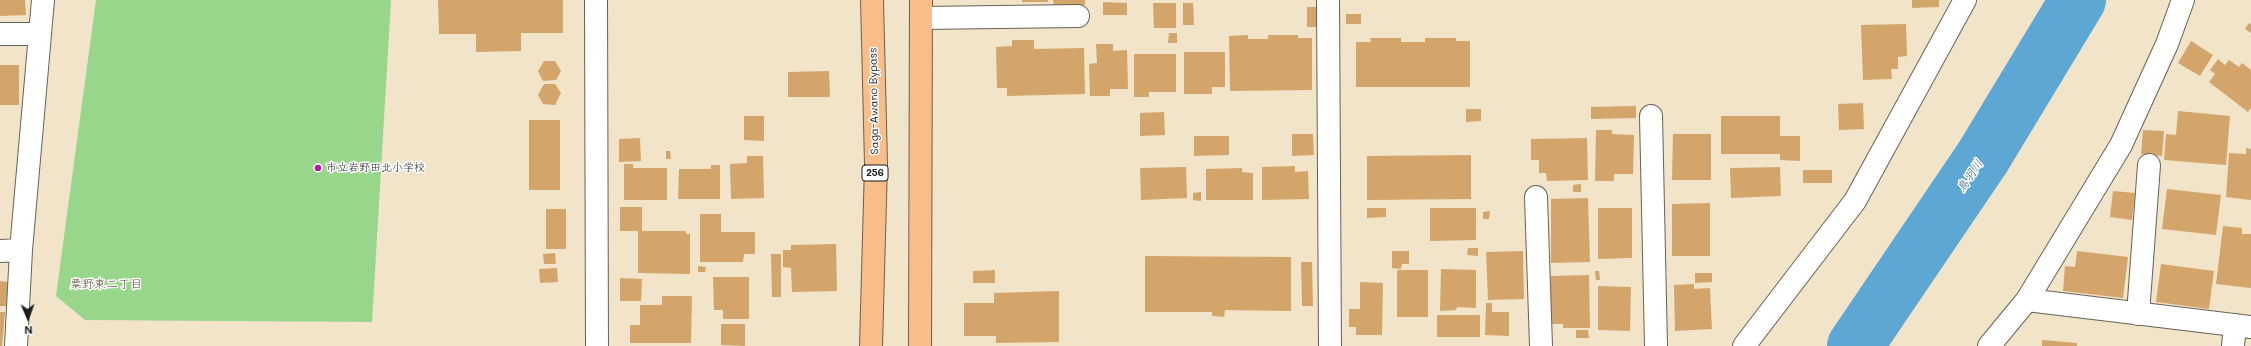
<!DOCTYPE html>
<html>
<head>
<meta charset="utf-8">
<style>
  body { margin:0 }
  #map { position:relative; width:2251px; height:346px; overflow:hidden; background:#f1e4c8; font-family:Mali,sans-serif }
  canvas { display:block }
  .north { position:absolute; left:8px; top:298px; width:40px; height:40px; -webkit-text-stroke:3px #fff; paint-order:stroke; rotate:178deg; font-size:11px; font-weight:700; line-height:16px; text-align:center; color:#1c1c1c }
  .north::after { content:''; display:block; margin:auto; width:14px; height:18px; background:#1c1c1c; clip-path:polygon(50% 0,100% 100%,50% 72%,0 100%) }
</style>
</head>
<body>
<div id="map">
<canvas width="2251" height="346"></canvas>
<div class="north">N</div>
</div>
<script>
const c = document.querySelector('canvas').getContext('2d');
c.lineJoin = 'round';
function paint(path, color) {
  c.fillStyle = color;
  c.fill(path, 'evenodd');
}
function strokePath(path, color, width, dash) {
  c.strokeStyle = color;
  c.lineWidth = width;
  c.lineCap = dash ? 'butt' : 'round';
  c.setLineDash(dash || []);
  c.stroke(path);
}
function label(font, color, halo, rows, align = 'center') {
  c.font = font + ' Mali,"Klee One",sans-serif';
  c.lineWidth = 3;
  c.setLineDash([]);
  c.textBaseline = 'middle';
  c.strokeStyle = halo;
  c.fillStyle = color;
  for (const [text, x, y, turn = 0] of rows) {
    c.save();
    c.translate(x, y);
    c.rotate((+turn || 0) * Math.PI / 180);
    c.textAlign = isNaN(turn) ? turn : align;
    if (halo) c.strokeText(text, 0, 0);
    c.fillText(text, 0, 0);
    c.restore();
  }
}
paint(new Path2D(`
  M96 0H391L372 322 85 320 56 296Z`), '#98d68b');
strokePath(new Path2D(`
  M1855 346 1983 157 2078 0`), '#5da7d5', 56);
paint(new Path2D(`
  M0 0H25L26 15 0 16Z
  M438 0H563V33H521V51L476 52V34H439Z
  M1022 0H1048V2H1022Z
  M1053 0H1085V5H1054Z
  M1912 0H1939V7L1912 8Z
  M1103 2 1127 3V15H1103Z
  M1153 3H1176V28H1154Z
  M1183 3H1193L1194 25H1183Z
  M1307 7H1317V27H1307Z
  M1346 14H1361V24H1346Z
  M2249 23 2251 24V33L2245 29Z
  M1906 24 1907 56 1898 57V69H1891L1892 79 1863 80 1861 25Z
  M1169 33H1177V43H1168Z
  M1248 35V39H1268V35H1298V38H1312V90L1230 91 1229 36Z
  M1370 38H1401V42H1425V38H1456V41H1470V87H1356V42H1371Z
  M1012 40H1034V49L1084 48 1085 94 1007 96V88H997L996 47 1012 46Z
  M2191 41 2213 55 2200 76 2178 63Z
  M1096 44H1113V51L1127 50 1128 89H1110V96H1090L1089 64 1097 63Z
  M1184 52H1225V87H1212V94H1184Z
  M1134 54H1176V92H1149V97H1134Z
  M2218 59 2225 65 2229 60 2239 67 2242 63 2251 70V108L2248 112 2209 82 2215 74 2210 70Z
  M544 61H555L561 71 556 80 543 81 538 71Z
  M0 65H19V105H0Z
  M829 71 830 97H788V72Z
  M544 84H555L561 93 555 105 543 104 538 95Z
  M1863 103 1864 129 1839 130 1838 104Z
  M1636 106V118L1591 119V107Z
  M1466 109H1481V121L1466 122Z
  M2178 111 2230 116 2226 165 2164 160 2166 134 2176 135Z
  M1164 112 1165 135 1140 136V113Z
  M744 116H764V141L744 140Z
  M1721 116H1780V136H1800V161L1780 160V154H1721Z
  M529 120H560V190H529Z
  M1596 130H1612V134L1634 135 1633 174H1614V181H1595Z
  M2143 130 2164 131 2162 156 2141 154Z
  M1292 134H1313L1314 155 1292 156Z
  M1673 134H1711V180H1672Z
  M1194 136H1229V155L1194 156Z
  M640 138 641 161 619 162V139Z
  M1587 138 1588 180 1547 181 1546 173H1539V160H1531V139Z
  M2246 148 2251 149V200L2226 197 2229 153 2246 154Z
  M666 151H670L671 159H666Z
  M1471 155V199L1367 200V156Z
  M747 156H763L764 198 731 199 730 164 747 163Z
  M624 164H633V168H667V200H624Z
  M711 165H720V199H678L679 169H711Z
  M1295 166V172L1308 171 1309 199 1262 200V167Z
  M1186 167 1187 198 1141 200 1140 168Z
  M1780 167 1781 196 1731 198 1730 168Z
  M1242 168V172L1253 173V200H1206V169Z
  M1803 170H1832V183H1803Z
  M1581 184V192H1573V185Z
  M2167 189 2221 195 2216 235 2162 229Z
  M2113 191 2135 193 2132 220 2110 217Z
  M1201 192V201L1193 200V193Z
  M1588 198 1590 262 1551 263V199Z
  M1710 203V256H1672V204Z
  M620 207H642V231H686V234H690V274L638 273V231H620Z
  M1367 208H1386V217L1367 218Z
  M1430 208H1476V240L1430 241Z
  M1598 208H1632V258L1598 259Z
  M546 209H566V249H546Z
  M1490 211 1489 219H1483V212Z
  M700 214H721V232H755V254H744L743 262H700Z
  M2223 226 2242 228V234H2251V288L2216 284Z
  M836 244 837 291 792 292 791 268 783 267V250H791V245Z
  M1468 248H1478V256L1467 255Z
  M1392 251H1409V264H1402L1401 269 1392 268Z
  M1523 251 1524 299 1488 300 1486 252Z
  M2077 251 2128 257 2123 298 2063 291 2065 266 2075 267Z
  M555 253 556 264H544L543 254Z
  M771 254H781V297H772Z
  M1145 256 1291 257V311L1225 310 1224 317 1212 316V312H1145Z
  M1301 262H1312L1313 306H1302Z
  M2161 264 2214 271 2209 309 2156 302Z
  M698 266 706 267 705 272H698Z
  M557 268 558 282 540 283 539 269Z
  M1441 269 1476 270V308L1457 307 1456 310 1440 311Z
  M995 270V283H973V271Z
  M1397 270H1428V317H1397Z
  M1595 271H1599L1600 280H1596Z
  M1695 273H1712V282L1695 283Z
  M1589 275 1590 328H1563V324H1551V276Z
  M713 277H749V319H723V310H714Z
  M620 278 642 279 641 301H620Z
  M0 281 8 282 6 306H0Z
  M1360 282 1383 283 1382 335H1356V327H1349V309H1360Z
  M1694 284V289L1710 288 1712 329 1675 331 1674 285Z
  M1598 286 1631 287 1630 331 1598 330Z
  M1059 291V342L996 343V336H964V303H994V293Z
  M662 296H692L691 343H630V325H640V305H662Z
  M1486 303H1492V312H1509V336L1485 335Z
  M0 312H5L2 346H0Z
  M1437 315H1480V337H1437Z
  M721 324H745V346L721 345Z
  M1576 330H1588L1589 338H1576Z
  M2042 340 2077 343V346H2042Z`), '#d4a56b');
const street = new Path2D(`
  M596 0 597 346
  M1328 0 1330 346
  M921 18 1078 16
  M0 34H40
  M1651 116 1656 346
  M1536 197 1541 346
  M0 251 21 250
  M2027 300 2251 327
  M2138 314 2149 165
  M16 346 21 250 43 0
  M1744 346 1855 201 1965 0
  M1989 346 2027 300 2121 145 2167 44 2183 0
  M2233 346 2235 325`);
const highway = new Path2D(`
  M871 346 876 164 872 0
  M920 346 921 0`);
strokePath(street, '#676258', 24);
strokePath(highway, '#676258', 24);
strokePath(street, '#fff', 22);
strokePath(highway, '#f8bd89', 22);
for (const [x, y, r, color] of [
  [318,168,4,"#b5179e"]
]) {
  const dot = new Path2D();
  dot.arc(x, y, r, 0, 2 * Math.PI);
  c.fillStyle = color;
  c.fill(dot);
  strokePath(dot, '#fff', 1.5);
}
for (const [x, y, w] of [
  [875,173,26]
]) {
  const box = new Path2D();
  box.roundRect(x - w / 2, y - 8, w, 16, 3);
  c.fillStyle = '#fff';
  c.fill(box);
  strokePath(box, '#1c1c1c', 1);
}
label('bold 10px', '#1c1c1c', null, [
  ["256",875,173]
]);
label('11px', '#1c1c1c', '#fff', [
  ["Saga-Awano Bypass",874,101,-91]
]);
label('11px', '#1c1c1c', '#fff', [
  ["市立岩野田北小学校",326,168]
], 'left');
label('italic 12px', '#3c6278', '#fff', [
  ["鳥羽川",1970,176,-56]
]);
label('12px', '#5c4c38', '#fff', [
  ["粟野東二丁目",106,284]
]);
</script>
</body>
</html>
